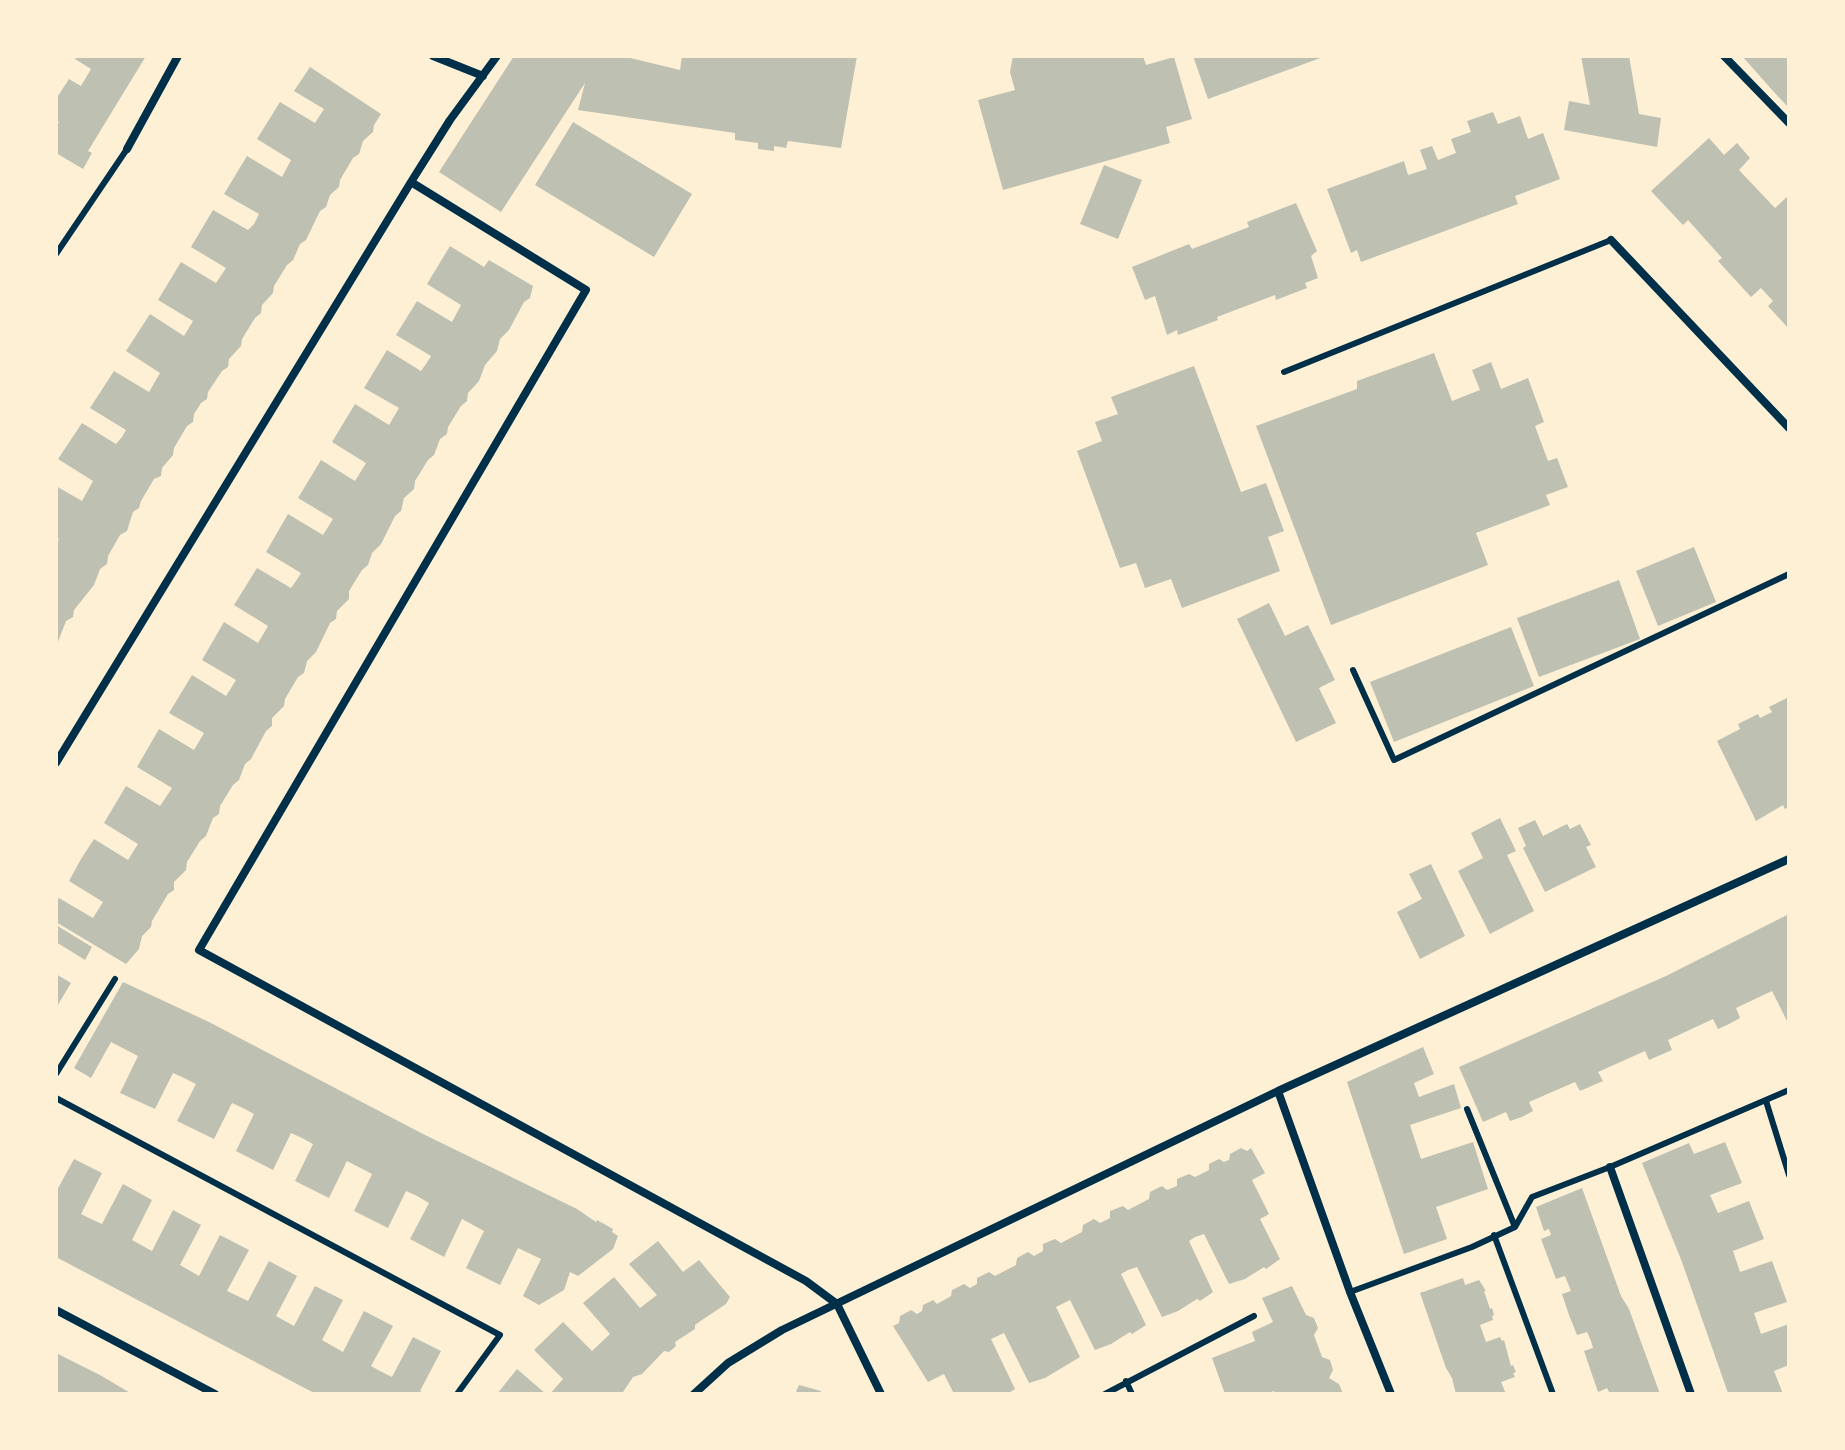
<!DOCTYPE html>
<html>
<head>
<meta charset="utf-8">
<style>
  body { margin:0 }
  #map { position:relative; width:1845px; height:1450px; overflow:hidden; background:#fdf0d5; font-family:"Roboto Serif",serif }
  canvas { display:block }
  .frame { position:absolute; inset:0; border:58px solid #fdf0d5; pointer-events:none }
</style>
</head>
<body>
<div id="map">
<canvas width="1845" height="1450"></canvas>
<div class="frame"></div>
</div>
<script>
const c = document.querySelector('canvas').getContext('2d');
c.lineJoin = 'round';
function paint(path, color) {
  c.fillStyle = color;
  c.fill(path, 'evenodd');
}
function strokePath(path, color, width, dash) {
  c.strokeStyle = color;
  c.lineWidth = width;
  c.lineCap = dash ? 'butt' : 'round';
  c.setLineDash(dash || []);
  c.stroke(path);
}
paint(new Path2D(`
  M77 56H146L88 151 92 153 83 169 56 153V127L59 122 56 120V99L69 79 81 86 91 69 75 59Z
  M514 56H622L680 70 682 56H857L841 148 788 141 786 148 774 146V151L758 149V143L735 140V133L578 110 585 83 501 212 439 172Z
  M1013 56H1143L1146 65 1174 57 1192 119 1166 127 1170 143 1003 190 978 100 1015 90 1010 72Z
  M1193 56H1326L1208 99Z
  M1581 56H1629L1639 114 1661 118 1657 147 1564 130 1569 101 1590 105Z
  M1742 56H1789V108L1773 91Z
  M310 67 381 114 374 125 373 132 363 141 359 154 353 158 340 180 339 187 330 195 326 207 320 211 306 240 300 244 293 260 287 265 274 286 273 293 262 305 261 313 255 318 242 339 241 346 229 359 228 367 222 371 208 392 207 399 201 403 194 414 193 422 187 426 174 448 173 455 162 468 161 476 154 479 141 501 139 508 133 512 127 531 120 535 108 556 107 564 100 569 94 585 74 610 73 617 66 621 56 647V544L59 539 56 537V486L82 501 93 481 58 459 82 423 116 444 122 437 126 430 90 408 114 371 149 392 160 373 126 351 150 314 184 336 193 321 158 300 181 262 216 283 226 268 191 247 213 210 248 230 254 224 259 214 224 194 247 156 282 177 291 160 257 139 280 102 315 123 324 109 294 91Z
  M1493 112 1498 124 1520 116 1528 139 1543 133 1560 179 1515 196 1518 204 1361 262 1357 250 1351 253 1327 189 1404 161 1408 175 1427 169 1420 150 1432 146 1438 160 1456 153 1451 139 1471 132 1467 121Z
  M573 122 692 194 654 257 535 185Z
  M1709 138 1724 155 1737 143 1750 158 1739 170 1775 208 1789 195V329L1768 306 1773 301 1761 288 1751 297 1718 261 1722 258 1688 220 1683 225 1651 191Z
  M1104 165 1142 180 1118 239 1080 224Z
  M1296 203 1317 251 1311 256 1318 278 1305 283 1307 288 1276 300 1275 295 1217 317 1218 320 1178 335 1177 330 1167 335 1155 296 1145 300 1132 267 1189 244 1192 249 1249 227 1247 222Z
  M450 246 484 267 489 260 533 286 530 298 524 302 509 330 500 339 497 351 485 365 479 381 468 393 467 401 461 406 448 427 447 434 440 439 434 455 428 460 415 481 414 489 404 498 401 511 395 516 381 544 372 553 368 565 362 570 349 591V599L337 611 336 619 330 623 316 652 307 661 304 673 298 677 285 699 284 706 272 718V726L266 731 251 759 245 764 239 780 233 785 220 806 219 814 213 818 206 836 200 841 187 862 186 870 174 882V890L168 894 152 921 151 927 142 936 139 949 126 964 56 922V902L59 898 93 918 103 902 69 881 81 859 94 839 128 860 138 844 104 823 126 786 160 806 172 788 137 767 159 729 194 750 204 733 169 713 192 675 226 696 236 680 202 660 224 622 258 643 268 626 234 605 257 568 291 588 296 581 301 573 266 552 288 514 323 535 333 519 298 498 321 460 355 481 366 463 332 442 355 404 389 425 399 408 364 388 387 350 421 371 426 364 431 356 396 335 417 301 452 322 461 305 427 284Z
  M1434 353 1452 401 1480 390 1472 370 1491 362 1501 389 1528 378 1544 422 1535 426 1548 461 1557 458 1568 487 1546 495 1550 505 1476 533 1488 565 1331 625 1256 426 1357 389V381Z
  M1194 366 1241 492 1266 483 1284 531 1268 537 1280 571 1182 608 1171 579 1145 588 1136 563 1120 568 1077 451 1102 441 1095 422 1118 414 1111 397Z
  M1694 547 1716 602 1658 626 1636 571Z
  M1619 580 1640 639 1539 677 1517 618Z
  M1269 603 1285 636 1308 625 1335 680 1319 688 1336 723 1296 742 1237 619Z
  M1511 627 1534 686 1394 742 1370 682Z
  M1789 697V807L1785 809 1783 805 1756 821 1717 741 1740 729 1738 724 1758 714 1760 718 1772 712 1769 707Z
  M1500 818 1516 851 1507 855 1534 911 1490 934 1458 871 1483 858 1471 833Z
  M1535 820 1543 836 1567 824 1570 829 1580 824 1591 845 1586 847 1596 867 1545 892 1523 848 1526 846 1518 828Z
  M1431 864 1465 936 1420 959 1397 912 1422 899 1409 874Z
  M1789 914V1025L1772 991 1736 1008 1740 1018 1729 1024 1718 1029 1713 1019 1668 1040 1672 1050 1649 1060 1645 1051 1598 1072 1603 1081 1580 1091 1575 1082 1529 1102 1533 1111 1522 1117 1510 1121 1506 1112 1483 1122 1459 1067 1666 976Z
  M56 925 92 947 85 960 56 942Z
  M56 974 71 983 56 1008Z
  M123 982 209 1022 423 1134 577 1209 596 1222 597 1220 613 1229 612 1232 618 1236 613 1249 578 1276 570 1272 564 1290 539 1305 523 1296 541 1259 518 1248 500 1285 466 1268 484 1231 462 1219 444 1257 410 1239 429 1203 417 1196 406 1191 388 1228 354 1211 372 1174 347 1161 329 1198 295 1181 313 1144 302 1138 291 1133 273 1170 236 1151 254 1114 243 1108 232 1103 214 1139 177 1121 196 1084 184 1078 173 1073 155 1109 120 1093 138 1056 111 1042 91 1078 74 1068Z
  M1423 1047 1434 1074 1414 1083 1419 1097 1454 1084 1461 1108 1410 1125 1421 1159 1473 1142 1488 1189 1436 1207 1447 1239 1404 1254 1347 1082Z
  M1725 1142 1742 1183 1710 1195 1718 1213 1749 1201 1764 1239 1733 1251 1740 1272 1772 1261 1787 1302 1754 1313 1761 1334 1789 1324V1365L1774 1371 1783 1394 1728 1393 1682 1262 1642 1163 1689 1143 1694 1154Z
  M1241 1148 1247 1151 1251 1148 1265 1173 1252 1180 1269 1214 1260 1219 1280 1259 1266 1269 1264 1267 1245 1279 1229 1284 1204 1234 1195 1237 1189 1241 1213 1292 1200 1301 1197 1299 1178 1311 1162 1317 1137 1267 1128 1270 1121 1274 1146 1325 1132 1334 1130 1332 1111 1344 1095 1350 1070 1300 1056 1307 1080 1357 1045 1378 1029 1383 1004 1333 991 1339 1015 1389 1007 1394H954L944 1374 928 1382 893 1326 899 1323 900 1316 911 1310 917 1314 922 1311 923 1305 933 1300 937 1304 951 1296 952 1290 964 1284 970 1288 977 1284V1278L989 1272 995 1276 1016 1265 1017 1258 1028 1252 1034 1256 1043 1251V1244L1055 1239 1061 1243 1082 1232 1083 1225 1094 1219 1100 1223 1110 1218V1211L1123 1206 1128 1210 1149 1199 1150 1192 1162 1186 1167 1190 1177 1186V1179L1189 1174 1195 1177 1209 1170V1164L1219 1159 1224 1162 1229 1160 1230 1154Z
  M74 1159 102 1173 81 1214 91 1219 102 1224 123 1184 152 1200 132 1240 141 1245 152 1251 173 1210 201 1225 180 1265 199 1276 220 1235 249 1250 227 1291 248 1301 269 1261 297 1276 276 1316 294 1326 315 1286 343 1300 322 1340 343 1352 364 1311 393 1326 371 1366 380 1371 392 1377 413 1337 441 1351 420 1391 425 1394H316L56 1257V1192Z
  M1582 1188 1621 1296 1629 1309 1660 1394H1610L1607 1388 1598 1392 1584 1351 1593 1348 1591 1341 1587 1332 1577 1335 1569 1315 1562 1294 1571 1291 1565 1276 1556 1279 1541 1239 1551 1235 1549 1229 1544 1231 1536 1207Z
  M658 1241 683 1272 699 1260 730 1297 726 1304 702 1320 695 1325V1329L675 1342 676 1346 669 1352 664 1351 642 1374 633 1377 623 1392 550 1394 563 1379 534 1350 563 1322 592 1351 610 1334 583 1303 614 1277 640 1308 657 1295 629 1264Z
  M1463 1278 1465 1285 1479 1280 1486 1291H1484L1490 1309 1492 1308 1494 1315 1492 1316 1493 1320 1480 1325 1486 1342 1500 1337 1502 1341 1504 1340 1511 1366 1513 1365 1516 1372 1513 1373 1515 1377 1501 1382 1506 1394H1456L1452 1378 1446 1368 1420 1293Z
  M1292 1286 1306 1315 1314 1318 1318 1328 1314 1335 1322 1357 1330 1360 1333 1370 1329 1378 1339 1384 1343 1394H1275L1274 1391 1265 1394H1225L1212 1358 1255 1341 1252 1332 1273 1322 1262 1298Z
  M56 1353 100 1375 132 1394H56Z
  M517 1369 546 1394H497Z
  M799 1385 821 1391 820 1394H795Z`), '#bec0b2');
strokePath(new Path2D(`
  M56 254 127 149
  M1284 372 1611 240
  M1353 670 1394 760 1789 574
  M56 1074 115 979
  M56 1098 500 1335 457 1394
  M1766 1101 1789 1175
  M1467 1109 1515 1227
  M1494 1235 1553 1394
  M1350 1292 1472 1247 1515 1227 1532 1197 1610 1167 1789 1090
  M1126 1381 1132 1394
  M1105 1394 1254 1316`), '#003049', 6);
strokePath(new Path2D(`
  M433 56 483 76
  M1724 56 1789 123
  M127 149 178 56
  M411 182 586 290 199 950 806 1281 837 1304 881 1394
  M1611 240 1789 428
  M56 763 411 182 450 120 497 56
  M1278 1091 1350 1292 1391 1394
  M1610 1167 1691 1394
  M56 1310 215 1394
  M694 1394 728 1363 782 1330 1278 1091 1789 859`), '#003049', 8);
</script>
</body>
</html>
